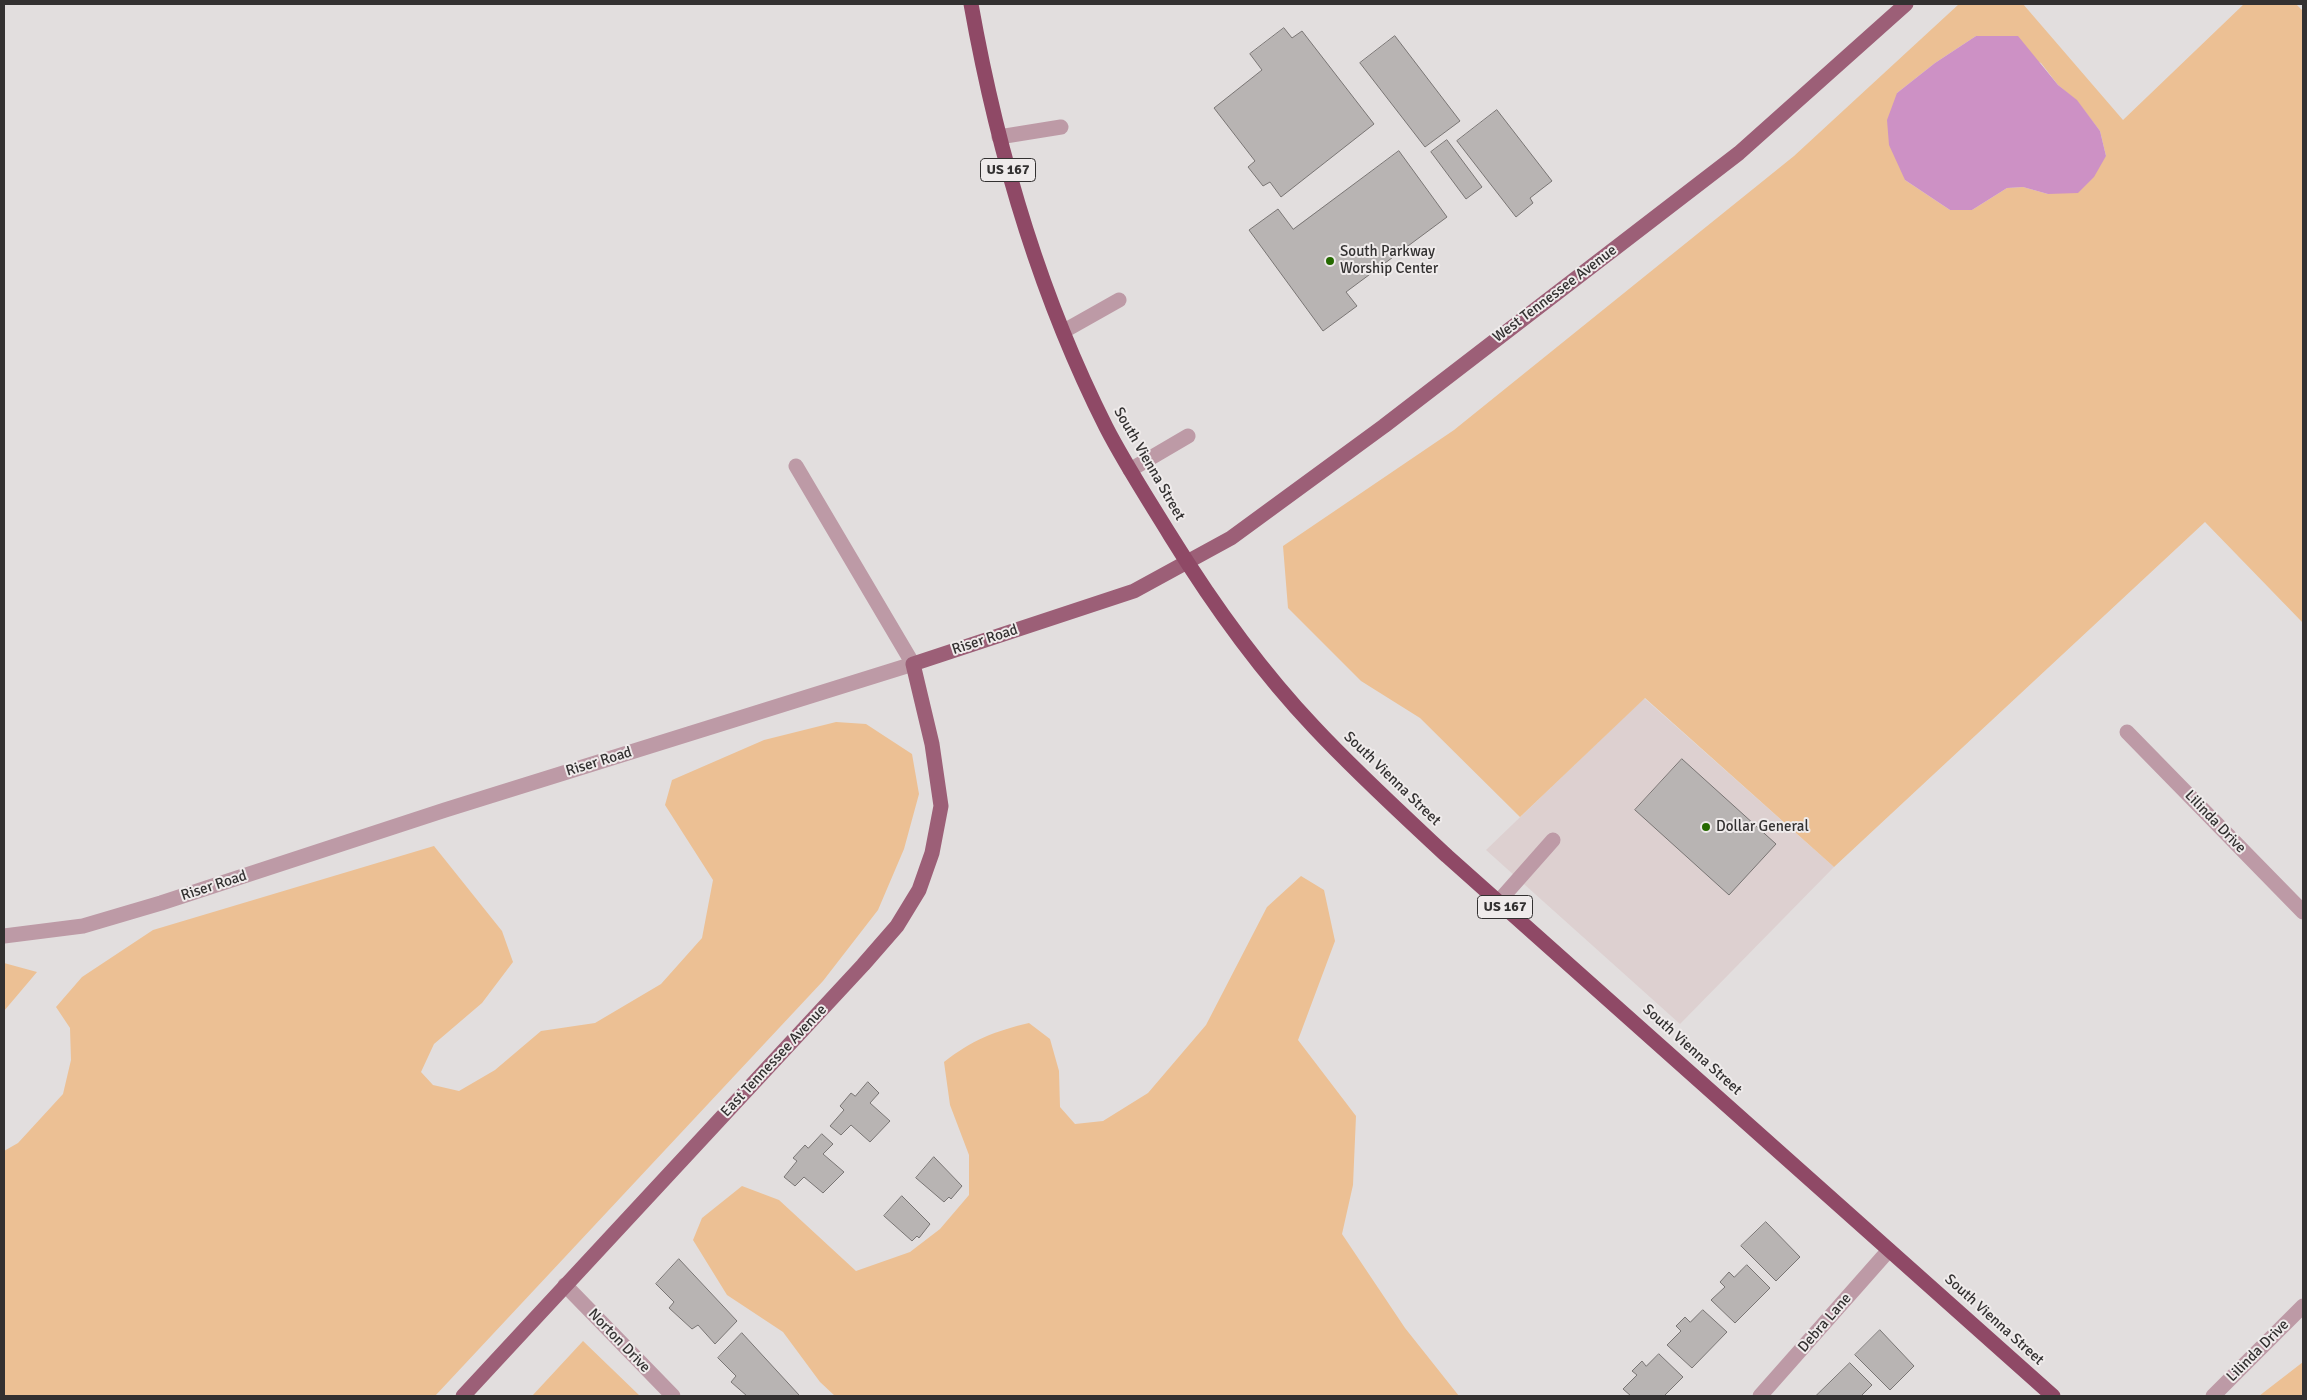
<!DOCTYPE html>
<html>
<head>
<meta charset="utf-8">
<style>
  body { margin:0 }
  #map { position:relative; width:2307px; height:1400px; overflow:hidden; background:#e2dede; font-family:Signika,sans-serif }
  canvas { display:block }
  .frame { position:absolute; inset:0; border:5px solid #333131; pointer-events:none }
</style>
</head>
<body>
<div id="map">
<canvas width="2307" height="1400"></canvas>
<div class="frame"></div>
</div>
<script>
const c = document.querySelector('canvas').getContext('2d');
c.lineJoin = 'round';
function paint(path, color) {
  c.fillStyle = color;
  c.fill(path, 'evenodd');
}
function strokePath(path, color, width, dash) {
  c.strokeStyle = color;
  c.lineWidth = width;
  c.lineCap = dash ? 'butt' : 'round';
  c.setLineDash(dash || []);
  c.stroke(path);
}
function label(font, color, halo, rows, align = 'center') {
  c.font = font + ' Signika,sans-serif';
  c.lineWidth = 4;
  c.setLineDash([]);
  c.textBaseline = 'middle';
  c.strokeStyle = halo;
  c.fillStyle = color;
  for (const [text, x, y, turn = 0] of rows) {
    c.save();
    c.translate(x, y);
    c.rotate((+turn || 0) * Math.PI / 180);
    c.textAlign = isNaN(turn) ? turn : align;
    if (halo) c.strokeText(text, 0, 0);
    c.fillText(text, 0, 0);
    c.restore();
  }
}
paint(new Path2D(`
  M1644 698 1834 867 1680 1024 1486 850Z`), '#ddd0d0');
paint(new Path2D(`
  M1959 4H2023L2123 120 2244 4H2296L2303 11V623L2205 522 1834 867 1645 698 1520 817 1420 718 1361 681 1288 608 1283 546 1454 430 1794 156ZM1976 36 2041 63 2058 85 2077 101 2100 131 2106 156 2048 194 2023 187 2007 188 1972 210H1950L1905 180 1897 93 1935 63Z
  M836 722 866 724 912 754 919 794 904 849 878 910 823 981 435 1396H4V1151L18 1143 63 1094 71 1060 70 1028 56 1007 82 977 153 930 434 846 502 931 513 962 482 1003 434 1044 421 1072 433 1085 459 1091 495 1070 541 1031 595 1023 661 984 702 938 713 880 665 805 672 780 764 740Z
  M1301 876 1324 890 1335 941 1298 1040 1356 1116 1353 1185 1342 1234 1405 1328 1459 1396H835L820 1382 783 1332 727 1295 693 1240 702 1218 742 1186 779 1200 856 1271 910 1252 940 1229 969 1195V1155L950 1105 944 1062C972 1040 995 1031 1029 1023L1050 1039 1059 1071 1060 1107 1075 1124 1103 1121 1148 1093 1206 1025 1267 907Z
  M4 963 37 972 4 1011Z
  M583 1341 640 1396H532Z
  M2303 1362V1396H2259Z`), '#ecc094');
paint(new Path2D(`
  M1976 36H2018L2058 85 2077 100 2100 131 2106 156 2094 177 2078 193 2048 194 2023 187 2007 188 1972 210H1950L1905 180 1889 145 1887 120 1897 93 1935 63Z`), '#cd91c5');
const building = new Path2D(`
  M1284 28 1292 38 1302 31 1374 124 1281 197 1270 182 1263 186 1248 167 1255 161 1214 108 1262 70 1250 54Z
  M1395 36 1460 121 1425 147 1360 63Z
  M1497 110 1552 181 1530 198 1533 203 1516 217 1457 141Z
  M1447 140 1482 187 1466 199 1431 152Z
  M1399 151 1447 217 1346 292 1357 306 1323 331 1249 230 1278 209 1293 229Z
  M1682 759 1776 844 1729 895 1635 810Z
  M868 1082 879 1093 870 1103 890 1121 870 1142 851 1125 841 1135 830 1126 844 1110 840 1106 851 1093 855 1096Z
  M822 1134 833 1144 823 1154 844 1172 823 1193 804 1177 795 1186 784 1177 797 1161 793 1158 805 1145 808 1148Z
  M934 1157 962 1186 951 1199 949 1197 944 1202 916 1178Z
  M902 1196 930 1224 919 1238 917 1236 912 1241 884 1216Z
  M1766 1222 1800 1257 1776 1281 1741 1246Z
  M679 1259 737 1321 715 1344 698 1325 692 1329 669 1308 674 1302 656 1284Z
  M1747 1265 1770 1288 1735 1323 1711 1300 1725 1287 1720 1282 1729 1272 1734 1277Z
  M1703 1310 1727 1332 1692 1368 1667 1345 1681 1331 1676 1326 1685 1317 1690 1322Z
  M1880 1330 1914 1366 1890 1390 1855 1355Z
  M742 1333 799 1395 798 1396H747L731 1382 736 1376 718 1358Z
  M1659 1354 1683 1377 1664 1396H1631L1623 1389 1637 1375 1632 1371 1642 1361 1646 1366Z
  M1850 1363 1872 1385 1861 1396H1816Z`);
paint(building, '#b8b4b3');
strokePath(building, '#797574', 1);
strokePath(new Path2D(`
  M999 137 1061 127
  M1064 331 1119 300
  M1130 470 1188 436
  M2127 732 2303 912
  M1499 901 1553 840
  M4 936 83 926 161 903 445 810 913 664 796 466
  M565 1285 673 1396
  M1760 1396 1889 1250
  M2213 1396 2303 1306`), '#bd9aa6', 15);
strokePath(new Path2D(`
  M463 1396 863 965 897 926 919 890 932 853 941 806 932 744 913 664 1134 591 1231 538 1384 426 1739 153 1906 4`), '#9c5f77', 15);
strokePath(new Path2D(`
  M971 4C997 150 1039 294 1106 427 1125 464 1148 499 1170 535 1212 603 1259 669 1314 727 1356 772 1402 814 1447 856L2053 1396`), '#8f4966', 15);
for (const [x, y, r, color] of [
  [1330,261,5,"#256900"],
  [1706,827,5,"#256900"]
]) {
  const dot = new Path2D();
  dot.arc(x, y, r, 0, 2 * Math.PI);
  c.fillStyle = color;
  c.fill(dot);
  strokePath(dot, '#efebeb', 2);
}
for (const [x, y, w] of [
  [1008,170,55],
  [1505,907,55]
]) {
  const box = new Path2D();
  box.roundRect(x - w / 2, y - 11.5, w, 23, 4);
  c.fillStyle = '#efebeb';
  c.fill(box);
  strokePath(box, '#333131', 1);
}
label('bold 14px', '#333131', null, [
  ["US 167",1008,170],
  ["US 167",1505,907]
]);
label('15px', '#333131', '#efebeb', [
  ["South Parkway",1340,252],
  ["Worship Center",1340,269],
  ["Dollar General",1716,827]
], 'left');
label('15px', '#333131', '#efebeb', [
  ["West Tennessee Avenue",1555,294,-37],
  ["South Vienna Street",1149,464,60],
  ["Riser Road",985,640,-18],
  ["Riser Road",599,762,-17],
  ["South Vienna Street",1392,779,44],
  ["Lilinda Drive",2215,822,46],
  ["Riser Road",214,886,-18],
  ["South Vienna Street",1692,1050,42],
  ["East Tennessee Avenue",774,1061,-47],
  ["South Vienna Street",1994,1320,42],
  ["Debra Lane",1825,1323,-49],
  ["Norton Drive",619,1341,46],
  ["Lilinda Drive",2258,1351,-45]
]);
</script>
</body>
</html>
